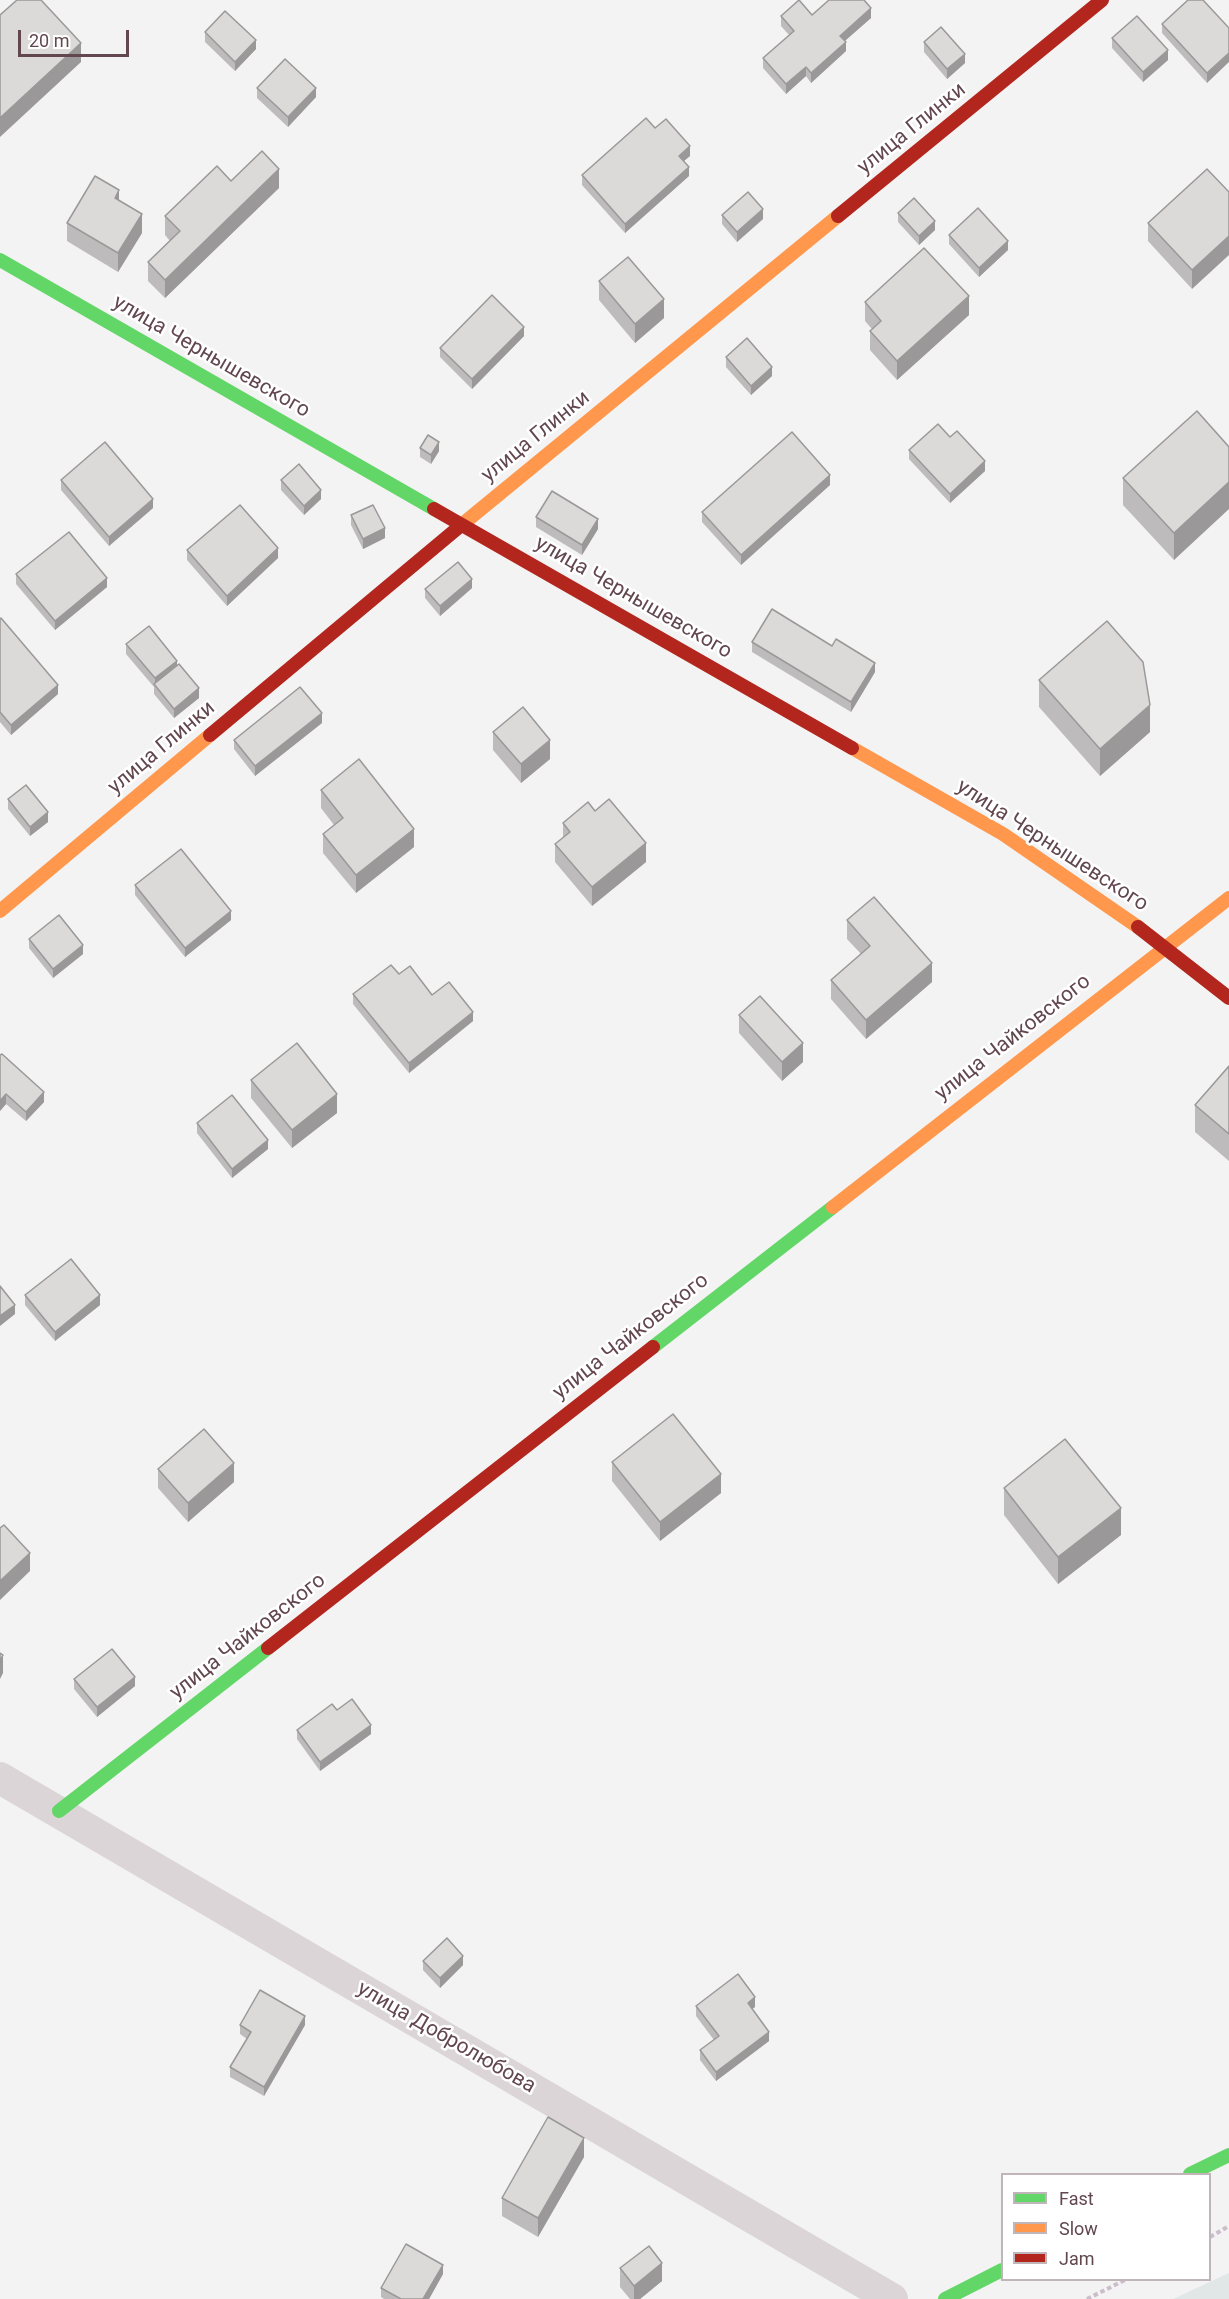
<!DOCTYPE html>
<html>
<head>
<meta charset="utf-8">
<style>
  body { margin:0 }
  #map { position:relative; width:1229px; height:2299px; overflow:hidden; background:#f3f3f3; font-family:Roboto,sans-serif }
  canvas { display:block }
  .legend { position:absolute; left:1001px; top:2173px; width:210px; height:108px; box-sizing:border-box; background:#fff; border:2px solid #c0b5b9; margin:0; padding:8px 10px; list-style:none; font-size:18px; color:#62474f }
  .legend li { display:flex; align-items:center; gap:12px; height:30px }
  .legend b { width:30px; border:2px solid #c0b5b9 }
  .scale { position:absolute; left:18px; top:30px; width:111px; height:27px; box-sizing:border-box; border:3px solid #62474f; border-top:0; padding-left:8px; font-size:18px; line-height:21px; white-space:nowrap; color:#62474f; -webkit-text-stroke:4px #fff; paint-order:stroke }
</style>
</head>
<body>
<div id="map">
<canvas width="1229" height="2299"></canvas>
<ul class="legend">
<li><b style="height:8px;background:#63d668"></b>Fast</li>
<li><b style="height:8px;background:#ff974d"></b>Slow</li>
<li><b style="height:8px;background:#b3261e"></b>Jam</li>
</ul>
<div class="scale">20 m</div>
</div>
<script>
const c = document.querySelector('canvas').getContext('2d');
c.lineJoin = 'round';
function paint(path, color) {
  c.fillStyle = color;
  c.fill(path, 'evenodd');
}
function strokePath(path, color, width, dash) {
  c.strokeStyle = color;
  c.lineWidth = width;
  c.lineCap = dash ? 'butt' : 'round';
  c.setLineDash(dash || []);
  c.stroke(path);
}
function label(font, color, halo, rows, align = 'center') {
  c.font = font + ' Roboto,sans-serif';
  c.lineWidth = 5;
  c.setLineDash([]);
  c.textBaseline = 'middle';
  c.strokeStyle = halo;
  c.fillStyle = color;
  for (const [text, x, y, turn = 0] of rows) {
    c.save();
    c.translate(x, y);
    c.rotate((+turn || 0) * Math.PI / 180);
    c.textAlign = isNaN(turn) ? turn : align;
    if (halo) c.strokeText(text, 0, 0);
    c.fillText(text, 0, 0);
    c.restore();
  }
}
paint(new Path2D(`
  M1229 2273V2299H1173Z`), '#e1e7e7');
strokePath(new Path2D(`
  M1210 2237 1229 2226
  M1087 2299 1125 2280`), '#cbbecb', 4, [4.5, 3]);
strokePath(new Path2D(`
  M0 1778 892 2299`), '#dbd5d7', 32);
strokePath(new Path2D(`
  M0 260 434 509
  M653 1347 833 1207
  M59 1811 268 1648
  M1190 2174 1229 2155
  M945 2299 1002 2270`), '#63d668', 14);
strokePath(new Path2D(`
  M459 527 838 216
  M852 748 1003 834 1138 927
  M0 911 210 735
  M833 1207 1229 898`), '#ff974d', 14);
strokePath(new Path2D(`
  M838 216 1102 0
  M434 509 852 748
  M210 735 459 527
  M1138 927 1229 998
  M268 1648 653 1347`), '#b3261e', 14);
paint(new Path2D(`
  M812 15 871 18 845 41 846 51 811 83 806 76 786 94 763 68V58L789 35 781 26V16Z
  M1162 24 1229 28 1207 83 1162 33Z
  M205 32 256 49 235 71 205 42Z
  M1112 38 1168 60 1143 82 1112 48Z
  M924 42 965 63 947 79 924 52Z
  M257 88 316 97 288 127 257 98Z
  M655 128 690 156 684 161 689 176 625 233 582 185V175Z
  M1207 169 1192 289 1148 241V223Z
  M231 181 279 188 165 298 148 281V262L170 241 165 235V216Z
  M119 200 142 233 118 272 67 241V223Z
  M898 213 935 230 919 245 898 222Z
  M722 215 763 219 737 242 722 224Z
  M949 235 1008 250 979 277 949 244Z
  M599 281 664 318 635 343 599 300Z
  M865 302 969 315 897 380 870 350V331L872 329 865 321Z
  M524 336 472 389 440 357V348Z
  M726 357 772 376 751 395 726 367Z
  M950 437 985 471 950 503 909 459V450Z
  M1229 447 1174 560 1123 505V478Z
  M420 448 439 451 431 464 420 457Z
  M61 480 153 508 109 546 61 490Z
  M281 480 321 499 304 515 281 490Z
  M830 485 741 565 702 522V512Z
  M351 515 385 538 363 549 351 525Z
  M536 517 598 529 582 555 536 527Z
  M187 550 278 558 227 606 187 560Z
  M16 574 107 587 55 630 16 584Z
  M472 588 440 616 425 598V589Z
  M0 619 58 694 11 735 0 722Z
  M752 642 875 672 851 712 752 652Z
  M126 644 177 666 199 698 174 718 154 694V687L126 654Z
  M1039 680 1150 732 1100 776 1039 707Z
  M322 723 255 776 234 749V740Z
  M493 732 550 759 521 783 493 750Z
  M321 790 414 847 356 893 323 853V834L334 825 321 808Z
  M8 799 48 822 30 836 8 809Z
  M595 811 646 862 592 906 555 862V844L563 838V823Z
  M135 885 231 920 185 957 135 895Z
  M847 920 932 982 866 1039 831 999V980L861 954 847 939Z
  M29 939 83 954 53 978 29 948Z
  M399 974 473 1021 409 1073 353 1004V994Z
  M739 1015 803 1062 782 1081 739 1033Z
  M0 1055 44 1102 26 1121 6 1104 0 1111Z
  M1229 1066V1161L1195 1132V1105Z
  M251 1080 337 1113 292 1148 251 1098Z
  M197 1123 268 1149 232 1178 197 1133Z
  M25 1295 100 1305 55 1341 25 1305Z
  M612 1462 721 1493 660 1541 612 1481Z
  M158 1469 234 1482 188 1522 158 1488Z
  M1004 1488 1121 1535 1058 1584 1004 1515Z
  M74 1679 135 1686 97 1717 74 1689Z
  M337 1710 371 1734 320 1771 297 1739V1730Z
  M423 1961 463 1965 440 1988 423 1970Z
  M696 2006 755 2007 752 2009 769 2041 716 2081 700 2060V2050L714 2040 696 2016Z
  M240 2025H305L264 2096 230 2077V2067L247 2039 240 2034Z
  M584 2157 538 2237 502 2216V2198Z
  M620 2268 662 2281 640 2299H630L620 2287Z
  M443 2274 429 2299H384L381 2297V2288Z`), '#bdbbbb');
paint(new Path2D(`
  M871 8V18L840 45V36Z
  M256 40V49L235 71V62Z
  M846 42V51L811 83V73Z
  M81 43V62L0 137V118Z
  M1168 50V60L1143 82V72Z
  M1229 53V62L1207 83V73Z
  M965 54V63L947 79V69Z
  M806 67V76L786 94V84Z
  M316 88V97L288 127V117Z
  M690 146V156L679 165V156Z
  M689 167V176L625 233V224Z
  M279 169V188L165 298V280Z
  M119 190V209L115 198Z
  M763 209V219L737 242V232Z
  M142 214V233L118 272V253Z
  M935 221V230L919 245V236Z
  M1229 236V255L1192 289V270Z
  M1008 241V250L979 277V268Z
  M969 296V315L897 380V361Z
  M664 299V318L635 343V324Z
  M524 327V336L472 389V379Z
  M772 367V376L751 395V386Z
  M439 442V451L431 464V455Z
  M985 461V471L950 503V494Z
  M830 475V485L741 565V555Z
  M1229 482V509L1174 560V533Z
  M321 490V499L304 515V506Z
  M153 499V508L109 546V537Z
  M598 519V529L582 555V545Z
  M385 528V538L363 549V539Z
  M278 548V558L227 606V596Z
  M107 578V587L55 630V621Z
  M472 579V588L440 616V606Z
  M177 661V670L155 686V678Z
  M875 663V672L851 712V702Z
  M58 685V694L11 735V725Z
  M199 688V698L174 718V709Z
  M1150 705V732L1100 776V749Z
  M322 713V723L255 776V766Z
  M550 740V759L521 783V764Z
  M48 812V822L30 836V827Z
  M414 829V847L356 893V875Z
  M646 843V862L592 906V887Z
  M231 911V920L185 957V948Z
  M83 945V954L53 978V969Z
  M932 963V982L866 1039V1020Z
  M473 1012V1021L409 1073V1063Z
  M803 1043V1062L782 1081V1062Z
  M44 1092V1102L26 1121V1112Z
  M6 1094V1104L0 1111V1101Z
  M337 1094V1113L292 1148V1130Z
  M268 1140V1149L232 1178V1169Z
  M100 1295V1305L55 1341V1332Z
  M15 1305V1314L0 1326V1316Z
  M234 1463V1482L188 1522V1503Z
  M721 1474V1493L660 1541V1522Z
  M1121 1508V1535L1058 1584V1557Z
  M30 1553V1571L0 1600V1581Z
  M3 1655V1673L0 1679V1661Z
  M135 1677V1686L97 1717V1707Z
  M371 1725V1734L320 1771V1762Z
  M463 1956V1965L440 1988V1978Z
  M755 1997V2007L748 2012V2003Z
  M305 2016V2025L264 2096V2087Z
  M769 2032V2041L716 2081V2072Z
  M584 2138V2157L538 2237V2218Z
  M662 2263V2281L640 2299H634V2286Z
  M443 2265V2274L429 2299H423Z`), '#9a9898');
const building = new Path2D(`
  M17 0H41L81 43 0 118V15Z
  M799 0 812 15 829 0H864L871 8 840 36 846 42 811 73 806 67 786 84 763 58 794 31 781 16Z
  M1188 0H1203L1229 28V53L1207 73 1162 24Z
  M225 11 256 40 235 62 205 32Z
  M1137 16 1168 50 1143 72 1112 38Z
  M941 27 965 54 947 69 924 42Z
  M285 59 316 88 288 117 257 88Z
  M646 118 655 128 666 119 690 146 679 156 689 167 625 224 582 175Z
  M262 151 279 169 165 280 148 262 180 231 165 216 217 166 231 181Z
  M1207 169 1229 192V236L1192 270 1148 223Z
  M95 176 119 190 115 198 142 214 118 253 67 223Z
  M748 192 763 209 737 232 722 215Z
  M914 198 935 221 919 236 898 213Z
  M978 208 1008 241 979 268 949 235Z
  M924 248 969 296 897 361 870 331 881 321 865 302Z
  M628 257 664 299 635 324 599 281Z
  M492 295 524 327 472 379 440 348Z
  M747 338 772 367 751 386 726 357Z
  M1197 411 1229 447V482L1174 533 1123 478Z
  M938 424 950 437 957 431 985 461 950 494 909 450Z
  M792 432 830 475 741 555 702 512Z
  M428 435 439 442 431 455 420 448Z
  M105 442 153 499 109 537 61 480Z
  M299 464 321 490 304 506 281 480Z
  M552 491 598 519 582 545 536 517Z
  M240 505 278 548 227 596 187 550Z
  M373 505 385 528 363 539 351 515Z
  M69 532 107 578 55 621 16 574Z
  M458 562 472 579 440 606 425 589Z
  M772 609 832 646 836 639 875 663 851 702 752 642Z
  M1 618 58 685 11 725 0 712V619Z
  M1107 621 1143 662 1150 705 1100 749 1039 680Z
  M149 626 177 661 155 678 126 644Z
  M179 664 199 688 174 709 154 684Z
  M300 687 322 713 255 766 234 740Z
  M523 707 550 740 521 764 493 732Z
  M359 759 414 829 356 875 323 834 343 818 321 790Z
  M26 785 48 812 30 827 8 799Z
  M609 799 646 843 592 887 555 844 570 832 563 823 588 802 595 811Z
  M181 849 231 911 185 948 135 885Z
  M874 897 932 963 866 1020 831 980 870 946 847 920Z
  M59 915 83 945 53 969 29 939Z
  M391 965 399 974 410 966 432 995 449 982 473 1012 409 1063 353 994Z
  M760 996 803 1043 782 1062 739 1015Z
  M297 1043 337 1094 292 1130 251 1080Z
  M2 1054 44 1092 26 1112 6 1094 0 1101V1055Z
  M1229 1066V1134L1195 1105Z
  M232 1095 268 1140 232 1169 197 1123Z
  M71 1259 100 1295 55 1332 25 1295Z
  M0 1286 15 1305 0 1316Z
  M673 1414 721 1474 660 1522 612 1462Z
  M204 1429 234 1463 188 1503 158 1469Z
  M1065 1439 1121 1508 1058 1557 1004 1488Z
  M4 1525 30 1553 0 1581V1528Z
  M112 1649 135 1677 97 1707 74 1679Z
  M0 1653 3 1655 0 1661Z
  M352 1699 371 1725 320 1762 297 1730 332 1704 337 1710Z
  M447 1938 463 1956 440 1978 423 1961Z
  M738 1974 755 1997 748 2003 769 2032 716 2072 700 2050 719 2036 696 2006Z
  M260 1990 305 2016 264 2087 230 2067 251 2032 240 2025Z
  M548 2117 584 2138 538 2218 502 2198Z
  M406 2244 443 2265 423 2299H401L381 2288Z
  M649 2246 662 2263 634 2286 620 2268Z`);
paint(building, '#dcd9d9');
strokePath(building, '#9a9898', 1.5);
label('21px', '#62474f', '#fff', [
  ["улица Глинки",912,129,-39],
  ["улица Чернышевского",211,357,30],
  ["улица Глинки",536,437,-39],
  ["улица Чернышевского",633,598,30],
  ["улица Глинки",162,748,-40],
  ["улица Чернышевского",1052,846,33],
  ["улица Чайковского",1013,1038,-38],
  ["улица Чайковского",631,1337,-38],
  ["улица Чайковского",248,1637,-38],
  ["улица Добролюбова",446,2038,30]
]);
</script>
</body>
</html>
